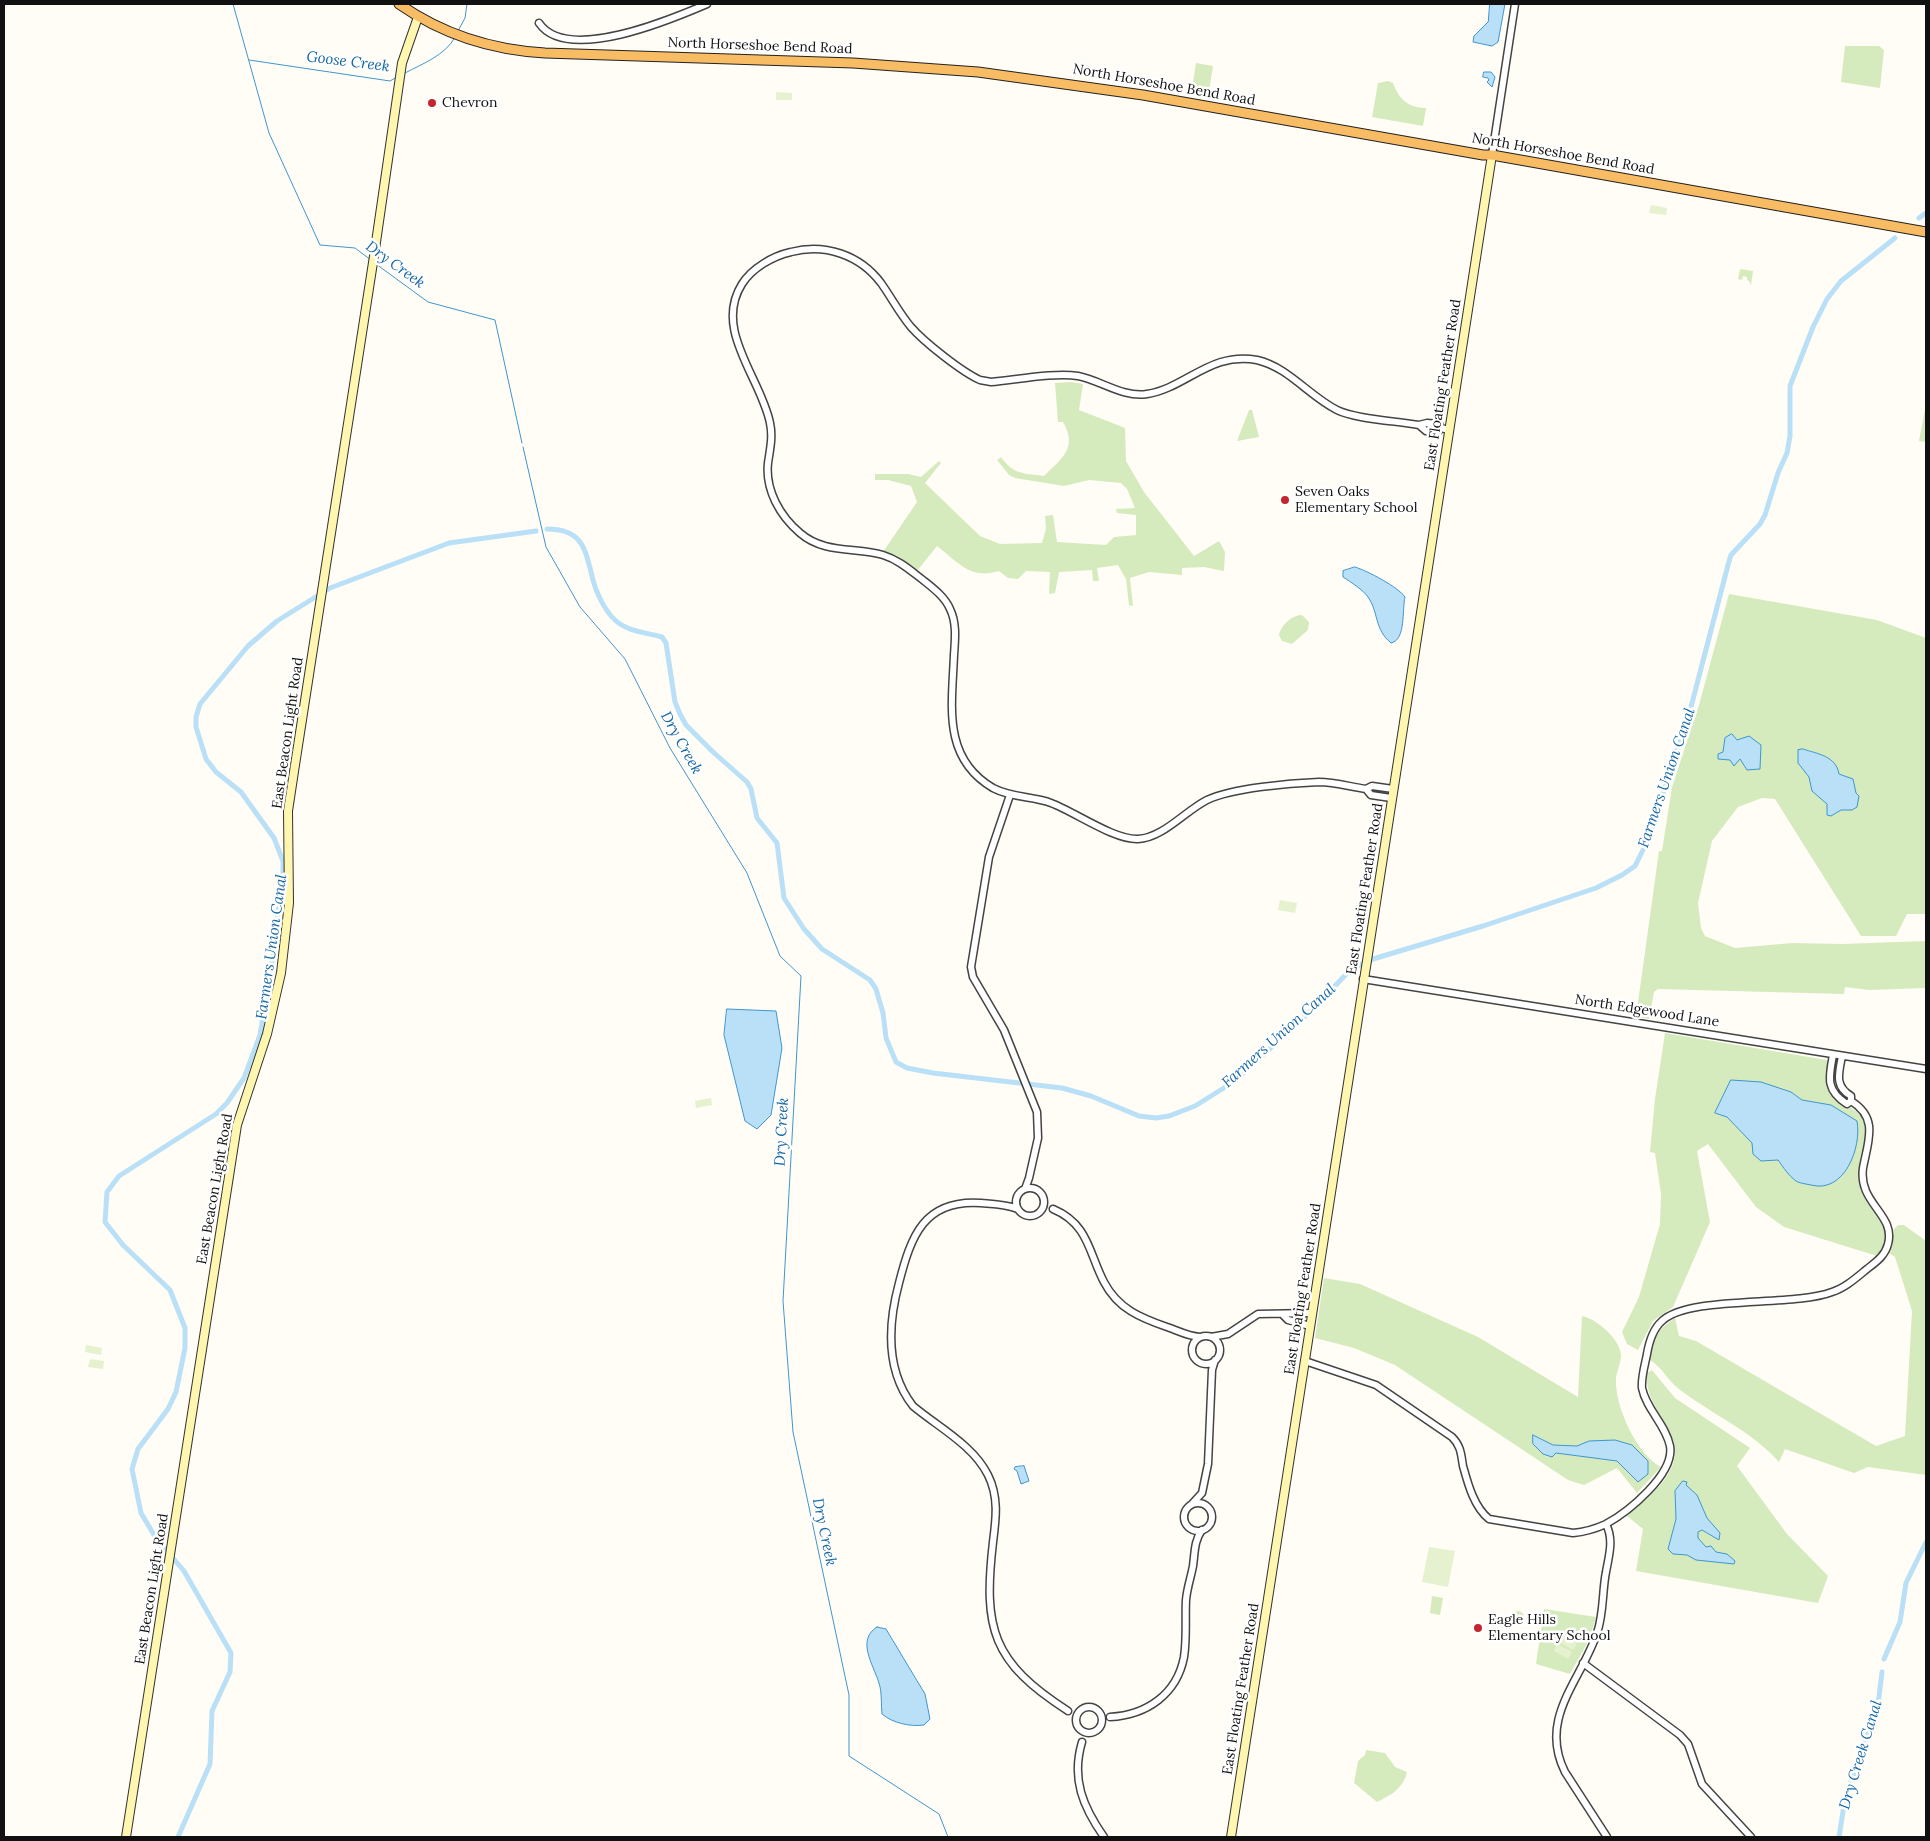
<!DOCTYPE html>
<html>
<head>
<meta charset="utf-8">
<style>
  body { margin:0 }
  #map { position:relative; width:1930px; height:1841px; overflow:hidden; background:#fffdf5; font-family:Lora,serif }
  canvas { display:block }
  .frame { position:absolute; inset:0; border:5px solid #111; pointer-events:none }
</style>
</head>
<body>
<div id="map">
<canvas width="1930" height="1841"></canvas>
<div class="frame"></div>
</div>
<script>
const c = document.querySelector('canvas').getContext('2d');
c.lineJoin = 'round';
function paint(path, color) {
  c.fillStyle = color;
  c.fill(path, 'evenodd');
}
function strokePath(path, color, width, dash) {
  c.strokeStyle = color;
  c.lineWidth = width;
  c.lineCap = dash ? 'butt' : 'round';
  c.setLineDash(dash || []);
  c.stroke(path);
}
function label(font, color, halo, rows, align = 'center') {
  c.font = font + ' Lora,serif';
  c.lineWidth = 5;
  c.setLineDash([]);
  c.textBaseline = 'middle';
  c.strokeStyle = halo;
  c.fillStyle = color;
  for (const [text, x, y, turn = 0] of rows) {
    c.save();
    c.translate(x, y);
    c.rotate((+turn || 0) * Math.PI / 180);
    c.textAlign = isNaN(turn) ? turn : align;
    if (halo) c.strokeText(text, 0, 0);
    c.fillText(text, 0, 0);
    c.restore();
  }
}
paint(new Path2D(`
  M1845 46H1879L1884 50 1880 88 1841 82Z
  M1196 63 1213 66 1209 91 1192 88Z
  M1388 81 1393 83C1399 99 1408 108 1426 108L1423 126 1372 117 1378 83Z
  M1740 269 1753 271 1751 285 1749 281 1747 280V277L1743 276 1742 280 1738 279Z
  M1071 382 1083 384 1079 410 1125 428 1126 461 1144 492 1194 556 1219 541 1225 552 1224 571 1204 567 1182 568V575L1149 572 1130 578 1133 606 1129 605 1126 579 1118 565 1097 568 1099 581H1093L1092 570 1059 572 1055 593 1049 594 1050 572 1026 571 1018 579 1008 578 999 571C970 580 958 562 937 546L917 571 896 557 883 552 917 502 911 486 888 480H875V474H908L921 477 939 461 941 463 925 483 980 536 1000 544 1042 543 1046 529 1045 516 1053 515 1057 542 1106 545 1114 537 1136 535V515L1117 513 1116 509 1135 508 1127 489 1121 483 1089 480 1064 486 1015 478 1009 475 997 460 1001 457C1014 475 1023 473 1044 476 1062 458 1078 448 1063 422H1058L1055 383Z
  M1926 404V442L1919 441Z
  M1249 410H1252L1259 437 1237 441Z
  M1729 594 1877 620 1926 638V914H1907L1896 936H1861L1775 799 1762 798 1738 807 1712 841 1698 903 1701 928 1705 936 1735 948 1792 943 1842 944 1926 941V988L1869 990 1845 987 1844 994 1658 989 1654 992 1649 1019 1636 1017 1659 851H1662L1672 787 1699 705Z
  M1302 615 1309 622 1308 630 1292 644 1282 641 1279 635C1281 625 1292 615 1302 615Z
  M1665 1033 1827 1060C1828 1069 1824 1077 1828 1086 1835 1105 1859 1106 1866 1124 1866 1145 1855 1167 1860 1187 1865 1208 1887 1219 1886 1242L1877 1256 1784 1227 1756 1207 1708 1144 1697 1151 1710 1222 1673 1307 1653 1321 1638 1350 1627 1344 1622 1332 1639 1297 1660 1224 1661 1194 1655 1153 1650 1152 1655 1099Z
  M1898 1225H1904L1926 1241V1475L1868 1467 1854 1473 1785 1449 1779 1462C1752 1431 1711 1414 1679 1389 1667 1380 1663 1368 1650 1360 1650 1341 1659 1328 1675 1318L1679 1336 1696 1341 1876 1446 1905 1436 1912 1311 1895 1257 1889 1253 1893 1244V1230Z
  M1324 1278 1360 1284 1478 1337 1578 1397 1582 1316C1597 1319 1620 1339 1621 1355 1621 1363 1617 1370 1616 1378 1614 1405 1637 1455 1661 1467L1637 1493 1617 1468 1584 1485 1568 1480 1395 1365 1354 1348 1315 1338Z
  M1652 1370 1675 1398 1750 1448 1737 1466 1787 1534 1828 1576 1818 1603 1636 1571 1643 1529 1627 1516C1646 1498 1681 1475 1674 1444 1672 1433 1662 1420 1657 1410 1650 1397 1646 1388 1647 1373Z
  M1432 1596 1443 1598 1440 1615 1430 1613Z
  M1544 1609 1596 1617 1589 1640 1570 1674 1536 1664Z
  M1512 1617a6 6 0 1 1 12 0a6 6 0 1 1-12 0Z
  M1366 1750 1385 1753 1395 1767 1407 1772C1403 1789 1391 1795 1377 1802L1354 1783 1358 1761 1365 1755Z`), '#d5ebbd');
paint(new Path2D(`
  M776 92 792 93V100H776Z
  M1651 205 1667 208 1666 215 1649 213Z
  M1280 900 1297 903 1295 913 1278 910Z
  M711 1098 712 1105 696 1108 695 1101Z
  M86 1345 102 1348 101 1355 85 1352Z
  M90 1359 104 1361 103 1369 88 1367Z
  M1429 1547 1455 1551 1448 1587 1422 1582Z
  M1562 1635 1577 1643 1573 1650 1559 1642Z
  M1557 1644 1572 1652 1568 1659 1554 1651Z`), '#e6f2cf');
const water = new Path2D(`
  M1490 4H1505L1498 42 1492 46 1473 42 1474 36 1488 22Z
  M1484 72H1491L1495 77 1492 87 1487 82 1489 80 1488 78 1483 77Z
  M1355 567C1368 571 1398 587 1405 597 1402 610 1406 640 1391 643 1374 629 1379 613 1368 597 1363 590 1351 582 1343 577V571Z
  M1732 734 1737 740 1749 736 1761 745 1760 769 1747 770 1740 759 1734 766 1730 760 1718 759V754L1723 752 1725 738Z
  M1803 749C1818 754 1836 756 1839 774L1853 779 1856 793 1859 796 1857 807 1852 810H1841L1831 816 1827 815V804L1812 791 1809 777 1798 763V750Z
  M727 1009 776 1011 782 1048 771 1115 757 1129 745 1121 724 1035Z
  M1731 1080 1761 1082 1791 1092 1802 1100 1831 1105 1857 1121C1862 1148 1844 1194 1811 1185 1806 1184 1799 1183 1796 1181 1789 1176 1783 1167 1778 1160L1761 1161 1753 1154 1752 1143 1727 1117 1715 1113Z
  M1533 1435 1553 1445 1577 1446 1589 1441 1615 1440 1632 1445 1648 1461V1474L1638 1482 1617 1461 1556 1453 1552 1457 1543 1454 1533 1444Z
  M1024 1466 1029 1481 1021 1484 1017 1471 1014 1469 1015 1467Z
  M1683 1481 1687 1482 1686 1485 1697 1495 1707 1518 1720 1533 1719 1540 1702 1530 1698 1532V1538L1706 1547 1711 1546 1716 1552 1727 1554 1735 1561 1734 1564 1696 1560 1687 1555 1673 1554 1668 1549 1676 1519 1675 1491Z
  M877 1627 886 1629 925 1694 930 1719 924 1725C911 1727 892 1723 882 1714 881 1704 882 1692 879 1683 873 1664 856 1640 877 1627Z`);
paint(water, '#b9e0f7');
strokePath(water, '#3f96cf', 1);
strokePath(new Path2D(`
  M233 4 269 133 320 245 355 248 371 260
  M458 31 465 18 467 4
  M249 60 390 81 397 77
  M405 73C422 64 446 55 455 37
  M376 264 428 302 495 320 522 443
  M523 447 546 547 580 607 625 659 670 748 747 873 780 956 801 976 783 1301 793 1432 849 1695V1756L939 1814 948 1837`), '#3f96cf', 1);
strokePath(new Path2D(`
  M1919 218 1926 213
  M547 529C582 529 585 548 592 576 595 590 604 610 615 620 628 632 645 632 662 637L666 643 675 702 680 714 686 725 713 752 747 782 751 789 757 818 777 843 784 898 804 929 822 949 870 980 876 989 883 1013 886 1038 896 1062 907 1068 933 1073 1062 1088 1091 1096 1139 1116 1156 1118 1169 1116 1195 1106 1235 1081 1315 1007 1351 969 1373 959 1483 926 1596 888 1622 875 1635 866 1648 840 1691 707 1728 565 1731 555 1760 524 1765 515 1778 473 1787 453 1790 436V386L1813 327 1827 299 1841 281 1895 238
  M165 1549 160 1545 141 1513 132 1469 138 1449 168 1409 176 1392 185 1348V1328L170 1290 123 1245 105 1222 107 1192 119 1176 216 1114 227 1103 244 1078 260 1035 271 970 283 872V861L274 838 241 792 216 772 206 759 196 727V717L200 704 248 646 277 621 330 588 449 543 536 531
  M173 1558 184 1571 231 1653 230 1672 212 1711 210 1764 178 1837
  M1884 1659 1900 1622 1906 1583 1926 1542
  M1839 1837 1845 1799 1878 1705 1882 1672`), '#b9e0f7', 5);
const tertiary = new Path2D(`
  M539 23C567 64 672 19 707 4
  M1492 155 1515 4
  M1441 428 1437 433 1426 431 1419 425 1427 423 1439 424 1441 428 1449 430
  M1366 789 1372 786 1393 789
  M1010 795 989 857 971 967 973 977 1004 1030 1037 1112 1038 1138 1029 1178 1025 1189
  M1391 798 1371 795 1366 789C1351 787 1335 782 1319 782 1291 783 1232 788 1207 800 1185 811 1163 838 1138 839 1114 840 1075 812 1051 803 1032 796 1012 798 993 788 942 758 952 706 954 655 955 640 957 623 950 609 945 597 933 588 923 580 911 571 899 560 883 555 856 547 824 554 800 533 780 516 765 490 768 463 770 449 773 437 770 423 761 378 713 330 742 284 752 268 773 256 791 252 825 243 860 255 881 283 891 297 900 314 911 327 924 342 962 372 980 380L991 382C1015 380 1055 372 1078 376 1100 380 1123 398 1147 394 1186 388 1211 351 1257 360 1288 367 1309 396 1337 410 1355 419 1397 421 1419 425
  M1363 979 1926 1069
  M1833 1055C1829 1077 1825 1090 1847 1104L1851 1101V1096C1834 1086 1839 1073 1842 1056
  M1016 1202a14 14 0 1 1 28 0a14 14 0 1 1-28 0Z
  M1018 1209C1006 1204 994 1204 981 1203 924 1199 911 1236 899 1283 888 1324 885 1370 913 1406 938 1427 973 1445 988 1475 999 1497 996 1519 993 1542 983 1629 992 1662 1068 1711
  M1053 1209C1089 1224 1089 1254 1104 1282 1118 1309 1141 1318 1167 1327 1179 1331 1187 1336 1200 1337
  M1282 1314 1288 1320 1310 1326
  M1192 1350a14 14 0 1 1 28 0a14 14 0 1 1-28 0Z
  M1211 1337 1228 1334 1258 1314 1312 1313
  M1305 1361 1376 1385 1452 1437C1461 1446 1461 1454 1463 1466 1468 1484 1474 1507 1489 1519L1573 1533C1585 1532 1595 1529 1606 1524 1628 1512 1675 1474 1670 1446 1666 1425 1646 1409 1642 1388 1641 1377 1645 1365 1647 1354 1649 1342 1653 1329 1662 1321 1689 1295 1793 1307 1832 1292 1845 1288 1856 1278 1867 1269 1876 1262 1885 1256 1888 1244 1896 1214 1858 1204 1863 1168 1868 1141 1879 1118 1851 1101
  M1184 1517a14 14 0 1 1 28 0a14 14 0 1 1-28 0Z
  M1191 1505 1202 1493 1208 1464 1212 1370 1215 1360
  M1606 1524C1614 1540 1609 1555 1606 1572 1602 1592 1604 1613 1597 1633 1581 1681 1538 1718 1565 1772L1607 1837
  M1583 1663 1680 1735 1688 1744 1702 1784 1751 1837
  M1076 1720a13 13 0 1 1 26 0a13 13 0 1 1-26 0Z
  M1110 1717C1147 1715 1177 1694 1184 1657 1187 1638 1185 1619 1186 1600 1187 1588 1191 1577 1193 1566 1195 1552 1194 1541 1202 1530
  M1082 1742C1071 1779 1083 1807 1104 1837`);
const secondary = new Path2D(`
  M126 1837 237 1125 267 1034 281 973 289 903 288 811 295 765 374 256 402 63 418 17
  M1231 1837 1492 155`);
const trunk = new Path2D(`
  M399 4C442 34 493 50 545 53L853 63 978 72 1143 95 1483 155H1492L1926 232`);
strokePath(tertiary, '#444', 9);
strokePath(secondary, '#333', 10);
strokePath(trunk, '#222', 11);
strokePath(tertiary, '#fff', 6);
strokePath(secondary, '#fff6b0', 8);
strokePath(trunk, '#f7bc64', 9);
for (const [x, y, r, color] of [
  [432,103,5,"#c4262e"],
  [1285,500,5,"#c4262e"],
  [1478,1628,5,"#c4262e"]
]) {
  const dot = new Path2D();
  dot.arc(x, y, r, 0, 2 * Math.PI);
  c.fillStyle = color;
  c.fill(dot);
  strokePath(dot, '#fff', 2);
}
label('14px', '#111', '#fff', [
  ["North Horseshoe Bend Road",760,46,2],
  ["North Horseshoe Bend Road",1164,85,10],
  ["North Horseshoe Bend Road",1563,154,10],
  ["East Floating Feather Road",1443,385,-81],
  ["East Beacon Light Road",288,733,-82],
  ["East Floating Feather Road",1365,889,-81],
  ["North Edgewood Lane",1647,1011,9],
  ["East Beacon Light Road",215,1189,-80],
  ["East Floating Feather Road",1303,1289,-81],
  ["East Beacon Light Road",152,1589,-81],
  ["East Floating Feather Road",1241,1689,-81]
]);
label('14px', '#111', '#fff', [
  ["Chevron",442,103],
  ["Seven Oaks",1295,492],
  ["Elementary School",1295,508],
  ["Eagle Hills",1488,1620],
  ["Elementary School",1488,1636]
], 'left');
label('italic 15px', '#1768a6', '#fff', [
  ["Goose Creek",348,62,7],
  ["Dry Creek",395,265,36],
  ["Dry Creek",681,743,61],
  ["Farmers Union Canal",1667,778,-71],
  ["Farmers Union Canal",272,947,-82],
  ["Farmers Union Canal",1279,1036,-42],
  ["Dry Creek",782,1132,-87],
  ["Dry Creek",824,1532,78],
  ["Dry Creek Canal",1861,1755,-73]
]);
</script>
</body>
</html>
